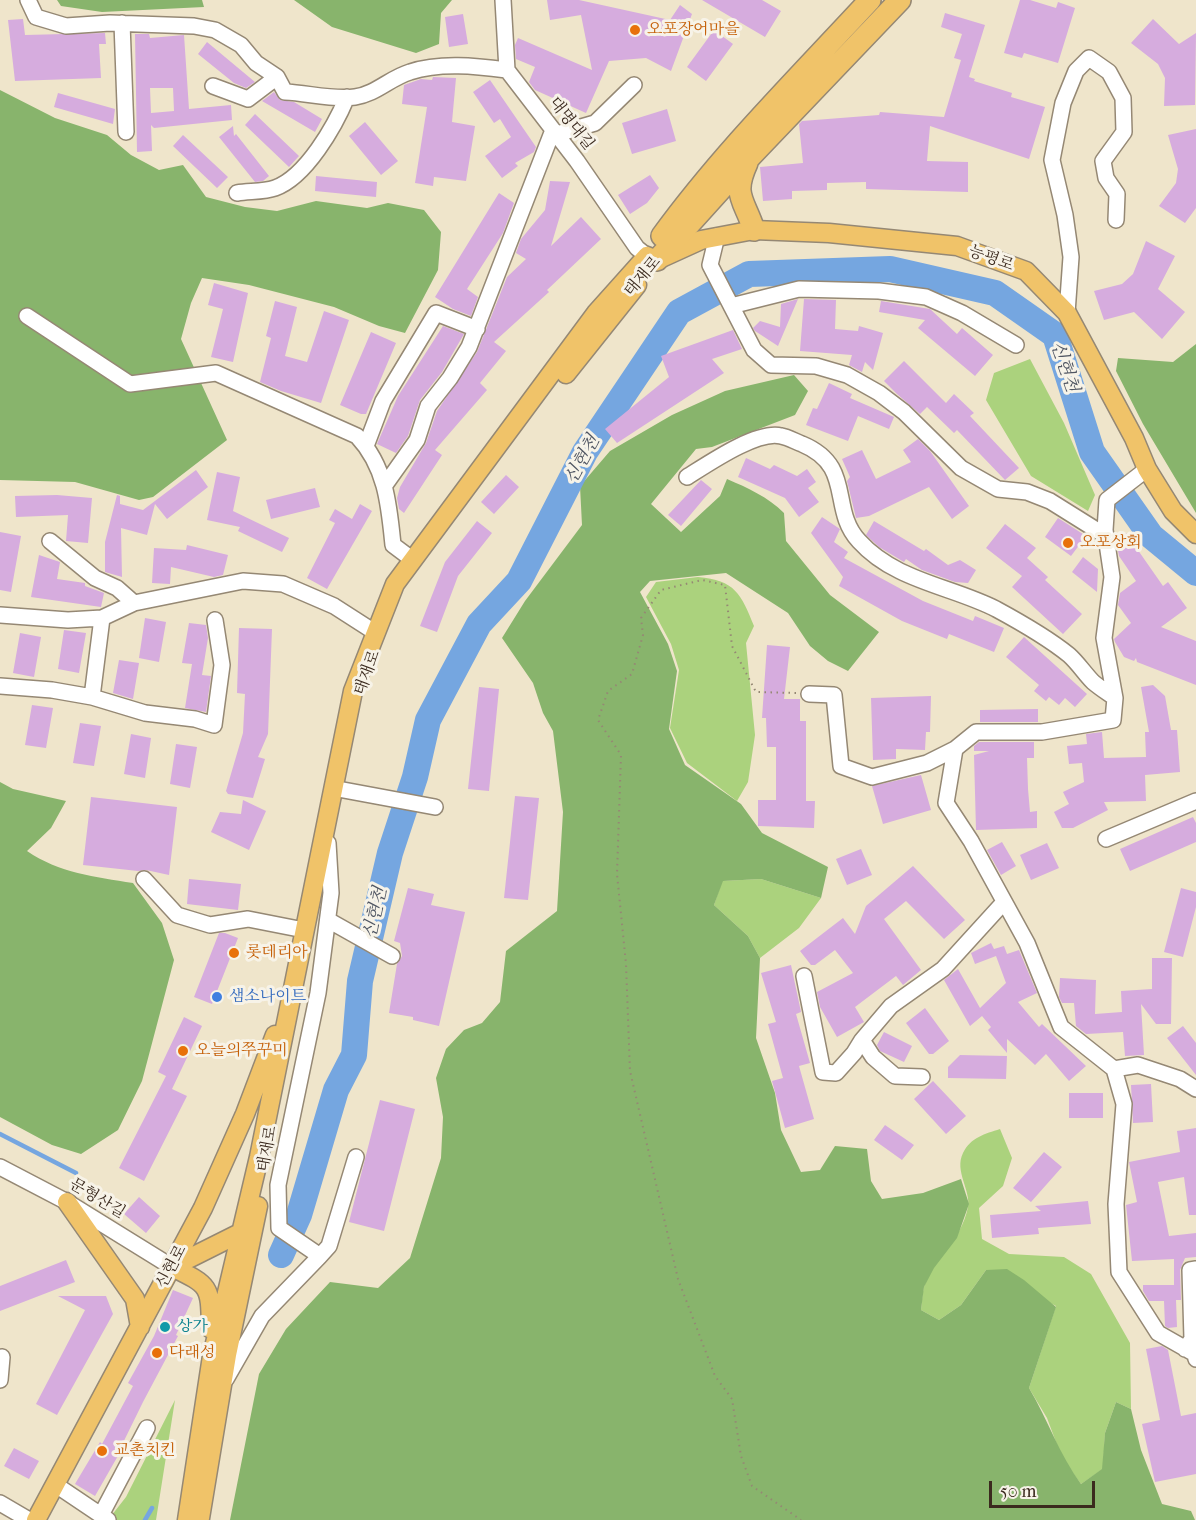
<!DOCTYPE html>
<html>
<head>
<meta charset="utf-8">
<style>
  body { margin:0 }
  #map { position:relative; width:1196px; height:1520px; overflow:hidden; background:#efe5cb; font-family:"IM FELL French Canon",serif }
  canvas { display:block }
  .scale { position:absolute; left:989px; top:1481px; width:106px; height:27px; box-sizing:border-box; border:3px solid #3b2a1e; border-top:0; padding-left:8px; font-size:18px; line-height:21px; white-space:nowrap; color:#3b2a1e; -webkit-text-stroke:4px #f7f3e8; paint-order:stroke }
</style>
</head>
<body>
<div id="map">
<canvas width="1196" height="1520"></canvas>
<div class="scale">50 m</div>
</div>
<script>
const c = document.querySelector('canvas').getContext('2d');
c.lineJoin = 'round';
function paint(path, color) {
  c.fillStyle = color;
  c.fill(path, 'evenodd');
}
function strokePath(path, color, width, dash) {
  c.strokeStyle = color;
  c.lineWidth = width;
  c.lineCap = dash ? 'butt' : 'round';
  c.setLineDash(dash || []);
  c.stroke(path);
}
function label(font, color, halo, rows, align = 'center') {
  c.font = font + ' "IM FELL French Canon","Noto Serif KR",serif';
  c.lineWidth = 6;
  c.setLineDash([]);
  c.textBaseline = 'middle';
  c.strokeStyle = halo;
  c.fillStyle = color;
  for (const [text, x, y, turn = 0] of rows) {
    c.save();
    c.translate(x, y);
    c.rotate((+turn || 0) * Math.PI / 180);
    c.textAlign = isNaN(turn) ? turn : align;
    if (halo) c.strokeText(text, 0, 0);
    c.fillText(text, 0, 0);
    c.restore();
  }
}
paint(new Path2D(`
  M1030 359 1064 423 1095 495 1088 511 1031 476 986 400 994 373Z
  M698 577C735 580 741 594 754 626L746 643 755 735 748 782 737 801 687 763 670 728 679 670 671 644 646 597 656 582Z
  M761 879 821 898 799 928 760 958 748 936 714 905 722 881Z
  M1000 1129 1012 1158 1003 1186 979 1208 982 1239 1009 1254 1064 1257 1091 1274 1130 1343 1131 1409 1116 1402 1105 1433 1103 1469 1081 1484 1062 1458 1047 1418 1029 1388 1056 1306 986 1270 961 1305 939 1320 921 1310C922 1303 922 1294 924 1287 934 1257 961 1242 968 1207 971 1190 954 1171 963 1153 971 1137 985 1134 1000 1129Z
  M175 1400 156 1520H108L126 1497Z`), '#abd27d');
paint(new Path2D(`
  M57 0H202L204 7 102 12 61 6Z
  M294 0H452L441 13 439 44 416 53 332 27Z
  M0 90 55 118 107 135 131 155 159 170 183 165 206 197 245 207 277 211 316 201 367 208 388 203 424 210 441 232 438 270 405 333 379 326 334 307 249 285 202 278 191 303 181 339 227 440 153 497 139 500 75 482 0 480Z
  M1196 344V513L1143 424 1116 371 1118 358 1173 362Z
  M794 375 808 391 795 415 712 447 696 449 651 504 681 532 720 496 727 479C748 488 768 497 784 513L786 541 830 595 879 632 848 671 828 661 810 646 788 613 726 573 650 581 640 592 668 644 677 671 669 729 685 765 741 804 762 833 828 867 821 898 761 879 723 881 714 905 748 936 760 958 756 1038 775 1093 781 1130 801 1172 820 1170 835 1146 867 1149 871 1181 882 1199 923 1193 961 1179 969 1204 957 1238 934 1268 924 1287 921 1310 939 1320 961 1305 986 1270 1007 1269 1024 1280 1056 1307 1029 1388C1048 1420 1059 1454 1081 1484L1102 1469 1105 1433 1116 1402 1131 1409 1141 1450 1162 1504 1191 1511 1195 1520H230L259 1374 286 1329 330 1282 378 1288 410 1258 441 1158 443 1117 436 1078 446 1049 464 1030 482 1023 500 1002 506 951 557 911 563 812 553 731 543 713 533 683 502 638 525 601 582 525 580 486 610 451 672 415 725 391Z
  M0 782 13 789 66 801 51 828 27 851C59 873 95 877 133 883L162 923 174 960 142 1081 118 1130 81 1154 52 1145 0 1117Z`), '#88b46c');
strokePath(new Path2D(`
  M0 1134 76 1173
  M145 1520 152 1508`), '#75a6e0', 4.5);
strokePath(new Path2D(`
  M281 1255 299 1215 336 1090 354 1055 360 981 390 853 415 777 428 720 479 624 519 581 585 452 679 312 749 274 890 269 995 293 1055 335 1092 452 1151 536 1196 573`), '#75a6e0', 26);
paint(new Path2D(`
  M547 0H579L670 20 680 5 692 14 671 71 646 58 609 61 586 113 535 90 529 82 535 67 516 59 515 45 518 38 592 70 581 15 550 20Z
  M702 0H762L781 11 765 37Z
  M1020 0H1030L1056 8 1058 2 1075 8 1058 63 1024 53 1022 58 1004 53Z
  M945 13 985 25 969 77 975 79 974 81 1012 93 1011 97 1045 107 1029 159 930 126 927 161 968 162V192L866 189V182L827 183V190L792 191V199L763 201 760 167 803 163 799 124 802 121 879 115 880 112 944 117 961 60 954 58 962 34 941 27Z
  M463 14 468 44 449 47 445 17Z
  M23 19 25 35 105 33 106 44H99L101 78 15 81 8 20Z
  M1153 19 1179 44 1196 33 1195 105 1164 106 1165 78 1158 64 1131 43Z
  M714 30 733 44 706 81 687 67Z
  M135 34H149L150 38 184 35 189 109 231 105 232 120 154 128 151 125 152 151 137 152ZM150 88H173L174 111 151 113Z
  M207 42 255 82 246 88 234 83 198 54Z
  M433 77 456 78 452 122 475 126 466 181 434 177 433 186 415 183 427 107 402 104 404 85 421 79 432 80Z
  M490 80 536 147 534 152 515 163 518 166 502 178 485 156 511 137 500 119 494 123 473 92Z
  M274 92 280 100 294 102 322 119 315 132 262 101Z
  M58 93 115 109 113 124 54 107Z
  M667 109 676 141 632 154 622 123Z
  M255 114 299 156 289 167 245 125Z
  M365 122 398 161 381 175 349 136Z
  M233 126 234 136 236 134 269 176 263 181 255 182 219 137Z
  M1196 129V208L1185 223 1159 206 1176 183 1178 169 1168 135Z
  M183 135 228 177 217 188 173 146Z
  M650 175 659 188 647 203 630 214 618 195Z
  M316 176 377 182 376 197 315 191Z
  M550 181 570 182 551 246 581 217 601 239 547 290 549 292 494 342 506 351 480 383 487 390 435 450 442 455 404 513 399 509 397 498 400 487 426 443 437 411 477 352 507 277 526 259 516 253 521 239 545 210Z
  M499 193 514 203 503 233 467 289 478 297 471 316 453 309 435 297Z
  M1146 241 1175 256 1158 289 1185 312 1162 339 1134 312 1104 320 1094 291 1122 284 1133 274Z
  M214 283 248 293 233 362 211 357 223 309 208 305Z
  M798 299 778 346 755 331 753 328 760 321 780 327 781 304Z
  M804 299 836 300 835 329 858 331 859 326 883 333 873 370 865 362 862 372 849 365 852 355 800 351Z
  M275 301 297 307 285 356 307 362 324 311 349 320 321 403 281 391 260 382 271 338 266 336Z
  M881 301 930 309 957 334 962 328 993 355 975 376 918 328 925 320 879 312Z
  M443 326 464 334 442 372 420 400 408 436 396 453 377 444 398 396Z
  M733 330 742 349 712 359 724 373 617 443 605 429 669 377 661 356Z
  M371 332 396 343 366 414H361L340 405Z
  M904 361 946 403 954 394 974 413 970 416 1019 468 1005 480 957 430 954 433 927 407 920 414 897 394 884 381Z
  M829 383 852 394 850 398 894 417 889 429 858 416 848 441 806 425 813 408 817 409Z
  M918 439 930 451 969 506 952 519 929 487 869 516 856 518 847 481 850 477 842 459 862 450 876 479 911 462 903 450Z
  M746 458 770 469 774 465 797 476 807 469 816 482 808 488 819 502 799 517 785 498 738 477Z
  M196 470 208 487 167 519 155 504 147 535 121 528 122 577 105 572V542L117 495 120 496V504L143 510Z
  M217 472 240 477 233 511 289 538 282 552 238 531 240 527 207 520Z
  M506 475 519 487 494 514 481 502Z
  M701 480 712 489 681 526 668 515Z
  M315 488 320 507 271 519 266 500Z
  M57 495 92 498 88 543 66 541 68 515 16 517 15 496Z
  M360 504 372 511 327 589 307 578 335 523 329 520 335 509 352 519Z
  M822 517 840 529 834 542 848 552 844 558 923 601 973 621 975 616 1004 628 994 652 949 634 947 639 902 621 839 586 843 577 811 533Z
  M1058 518 1086 536 1071 556 1045 537Z
  M477 521 492 533 458 576 437 632 420 626 445 562Z
  M874 521 924 551 926 549 948 565 960 560 976 570 968 583 955 582 922 570 906 559 904 562 879 547 866 535Z
  M1005 524 1036 548 1027 558 1048 577 1045 580 1082 614 1063 634 1012 587 1022 576 986 548Z
  M0 532 21 536 11 592 0 590Z
  M1126 533 1163 586 1168 582 1187 608 1161 627 1196 641V685L1137 662 1136 658 1134 661 1124 657 1115 642 1114 639 1131 623 1118 605 1120 593 1136 581 1119 556 1116 540Z
  M187 545 228 555 223 575 214 577 171 567 170 584 152 583 154 548 186 550Z
  M39 555 60 562 57 579 85 583V586L104 593 101 607 31 597Z
  M1083 557 1098 569 1097 592 1072 572Z
  M145 618 166 622 159 662 139 658Z
  M189 623 206 625 208 638 202 675 211 676 206 712 185 708 192 664 182 663Z
  M239 628 272 629 268 734 258 757 265 759 253 798 228 794 226 791 243 733 245 694 237 693Z
  M64 630 86 633 79 673 58 669Z
  M20 633 41 637 34 677 13 673Z
  M1024 637 1087 694 1075 707 1065 698 1059 705 1049 697 1046 701 1034 691 1039 685 1006 657Z
  M767 645 790 647 784 699H800V721H806V801H815L814 828 758 826V800H776V747H767L766 718H762Z
  M119 660 139 663 133 699 113 693Z
  M1153 685 1165 696 1171 730H1177L1180 772 1145 775 1146 801 1104 802 1108 810 1073 828H1062L1054 812 1069 804 1063 792 1084 782 1082 763 1069 764 1067 746 1087 744 1086 734 1102 732 1104 758 1146 757 1145 732H1149L1141 687Z
  M479 687 499 689 489 791 468 789Z
  M931 696 930 732H926L925 750 896 749V759L873 760 871 698Z
  M32 705 53 708 46 748 25 745Z
  M1038 709V722H980V710Z
  M80 723 101 726 94 766 73 763Z
  M131 734 151 738 145 778 124 774Z
  M979 742H1034V758H1027L1028 789 1030 812 1037 811V828L976 830 974 755 989 751H974V746Z
  M176 744 197 747 190 788 170 784Z
  M921 775 931 810 883 824 872 786Z
  M515 796 539 798 528 900 504 898Z
  M91 797 177 807 169 875 146 870 138 871 83 865Z
  M243 800 266 811 249 850 211 832 220 812 241 814Z
  M1193 817 1196 823V842L1130 871 1120 849Z
  M1002 842 1016 866 1001 875 987 850Z
  M1047 843 1059 868 1031 880 1020 855Z
  M861 849 872 875 847 885 836 859Z
  M913 866 965 920 944 939 906 901 884 919 921 970 903 985 896 976 855 1007 864 1022 837 1037 820 1007 817 992 853 973 835 950 815 965H811L800 951 843 918 855 934 866 906Z
  M189 879 241 884 238 910 187 904Z
  M408 888 434 894 431 905 465 912 439 1026 413 1020V1017L389 1013 397 964 402 956 400 943 394 941Z
  M1181 888 1196 892V907L1183 957 1164 952Z
  M219 933H225L238 938 212 1004 194 997Z
  M991 943 994 949 1004 946 1007 954 1019 950 1037 993 1018 1002 1039 1027 1042 1024 1086 1066 1069 1081 1046 1054 1035 1065 1007 1039V1053L988 1030 991 1027 982 1016 970 1026 944 980 958 969 980 1008 1006 983 996 956 975 964 971 953Z
  M1152 958H1172L1171 1024H1156L1141 1004 1144 1055 1125 1056 1123 1032 1086 1034 1076 1026 1074 1003H1062L1059 997 1060 978 1096 980 1095 1014 1122 1012 1121 991 1152 989Z
  M791 965 801 1012 796 1014 810 1063 799 1066 814 1119 785 1128 772 1081 783 1078 768 1024 776 1022 761 973Z
  M925 1008 949 1041 933 1054H929L906 1023Z
  M184 1017 202 1026 172 1089 187 1096 144 1181 119 1168 166 1076 158 1072Z
  M1183 1026 1196 1043V1075L1167 1038Z
  M884 1032 912 1046 904 1062 880 1051 877 1045Z
  M960 1055 1007 1056 1006 1079 948 1078V1067Z
  M933 1081 966 1116 946 1134 914 1099Z
  M1151 1084 1153 1122 1133 1123 1131 1085Z
  M1069 1093H1103V1118H1069Z
  M380 1100 415 1109 384 1231 349 1222Z
  M885 1125 914 1145 902 1160 874 1140Z
  M1196 1128V1215H1189L1184 1177 1158 1182 1169 1236 1196 1233V1257L1185 1258 1180 1270 1181 1300H1176L1177 1327 1168 1328 1165 1326 1164 1301H1149L1143 1291V1285H1174V1259L1132 1261 1126 1205 1137 1202 1129 1162 1180 1152 1177 1131Z
  M1044 1152 1062 1167 1031 1202 1013 1188Z
  M139 1197 160 1216 146 1233 124 1214Z
  M1088 1201 1091 1224 1038 1228 1039 1234 992 1238 990 1215 1041 1211 1035 1206Z
  M66 1260 75 1282 0 1311V1286Z
  M173 1290 193 1298 176 1335 178 1336 143 1402 118 1453 119 1454 95 1496 75 1484 100 1442 102 1444 133 1386 128 1383 154 1336Z
  M58 1296H106L113 1314 57 1415 36 1404 85 1310Z
  M1162 1346 1168 1350 1181 1416 1196 1413V1474L1155 1482 1142 1424 1160 1420 1146 1349Z
  M14 1448 39 1461 29 1479 4 1466Z`), '#d6acde');
const minor = new Path2D(`
  M28 0 36 17 66 26 110 23 194 26 215 30 241 45 256 63 277 77 285 92C308 93 332 100 355 97 376 94 390 78 410 72 440 62 476 66 507 70
  M503 0 507 70 577 161 637 248 647 256
  M122 23 126 132
  M213 86 248 99 277 77
  M557 134 595 123 634 85
  M237 193C249 191 264 192 275 188 306 177 335 126 347 97
  M717 236 710 265 754 350 771 365 816 366 847 375 879 393 904 412 961 468 998 489 1027 492 1050 501 1106 536
  M731 306 799 289 879 291 926 297 962 313 1016 345
  M1067 313 1071 257 1065 215 1052 160 1063 103 1076 71 1089 58 1109 72 1123 98 1124 132 1103 161 1106 178 1117 194 1116 220
  M27 316 130 384 216 373 357 436C386 467 389 505 393 545L413 560
  M366 446 383 401 436 313 477 329
  M1147 469 1107 500 1105 530 1112 577 1104 638 1115 698 1113 720 1042 732H976L955 749 946 803 971 841 1027 943 1061 1027 1114 1069 1124 1104 1116 1204 1119 1272 1158 1333 1195 1354 1196 1359
  M687 477C708 464 757 430 781 436 788 437 796 442 802 444 855 466 829 509 859 541 895 581 951 586 996 609 1020 622 1048 638 1069 655 1078 663 1085 674 1093 682 1100 688 1108 693 1115 698
  M385 485 417 440 428 406 450 378 469 347 553 130
  M50 541 95 578 117 588 134 603
  M0 615 68 620 102 618 134 603 243 581 283 584 334 606 376 633
  M0 686 52 690 92 697 102 618
  M809 694 834 695 841 766 872 777 927 763 955 749
  M92 697 145 713 195 719 214 725 222 665 215 620
  M338 789 435 807
  M1106 839 1196 801
  M328 843 331 893 318 993 278 1185 279 1228 320 1256 329 1246 356 1157
  M144 879 177 915 210 925 248 919 304 930
  M328 920 392 956
  M804 976 823 1072 836 1073 854 1053 862 1040
  M1114 1069 1138 1065 1180 1079 1196 1089
  M922 1077 895 1076 873 1057 862 1040 891 1006 943 969 1004 902
  M0 1167 67 1202 172 1267
  M1185 1349 1192 1339 1190 1270 1196 1269
  M226 1379 262 1316 320 1256
  M0 1380 2 1357
  M56 1485 108 1520
  M0 1503 29 1520
  M101 1515 147 1428`);
const major = new Path2D(`
  M566 374 637 285
  M67 1202 135 1299 140 1327
  M172 1267C211 1286 210 1286 211 1329
  M172 1267 240 1233 249 1234
  M200 1518 227 1355 258 1206
  M36 1520 203 1208 245 1114 275 1035
  M187 1520 212 1356 259 1157 353 691 395 584 596 313 647 256 657 260 701 240 754 230 829 233 957 246 1026 271 1067 313 1134 438 1147 469 1173 511 1196 534`);
const highway = new Path2D(`
  M747 163C732 196 744 199 754 230
  M662 236C724 151 799 77 870 0
  M657 260 750 157 900 0`);
strokePath(minor, '#958874', 18);
strokePath(major, '#958874', 21);
strokePath(highway, '#958874', 24);
strokePath(new Path2D(`
  M796 693 756 692 732 646 725 585 702 580 661 590 641 618 643 635 632 674 608 691 598 720 621 755 617 874 626 964 630 1071 678 1279 715 1376 732 1399 741 1456 752 1486 801 1520`), '#958874', 2, [1.5, 4.5]);
strokePath(minor, '#fff', 15);
strokePath(major, '#f0c369', 18);
strokePath(highway, '#f0c369', 21);
for (const [x, y, r, color] of [
  [635,30,6,"#e8710a"],
  [1068,543,6,"#e8710a"],
  [234,953,6,"#e8710a"],
  [217,997,6,"#3f7fe0"],
  [183,1051,6,"#e8710a"],
  [165,1327,6,"#0f9aa8"],
  [157,1353,6,"#e8710a"],
  [102,1451,6,"#e8710a"]
]) {
  const dot = new Path2D();
  dot.arc(x, y, r, 0, 2 * Math.PI);
  c.fillStyle = color;
  c.fill(dot);
  strokePath(dot, '#f7f3e8', 2);
}
label('16px', '#c56008', '#f7f3e8', [
  ["오포장어마을",647,30],
  ["오포상회",1080,543],
  ["롯데리아",246,953],
  ["오늘의쭈꾸미",195,1051],
  ["다래성",169,1353],
  ["교촌치킨",114,1451]
], 'left');
label('16px', '#3b2a1e', '#f7f3e8', [
  ["대명대길",571,124,52],
  ["능평로",991,259,20],
  ["태재로",643,277,-50],
  ["태재로",368,673,-70],
  ["태재로",268,1149,-80],
  ["문형산길",97,1199,31],
  ["신현로",172,1267,-62]
]);
label('16px', '#366cbe', '#f7f3e8', [
  ["샘소나이트",229,997]
], 'left');
label('16px', '#0d838f', '#f7f3e8', [
  ["상가",177,1327]
], 'left');
label('italic 18px', '#4f5562', '#f7f3e8', [
  ["신현천",1064,367,71],
  ["신현천",583,460,-61],
  ["신현천",376,913,-77]
]);
</script>
</body>
</html>
